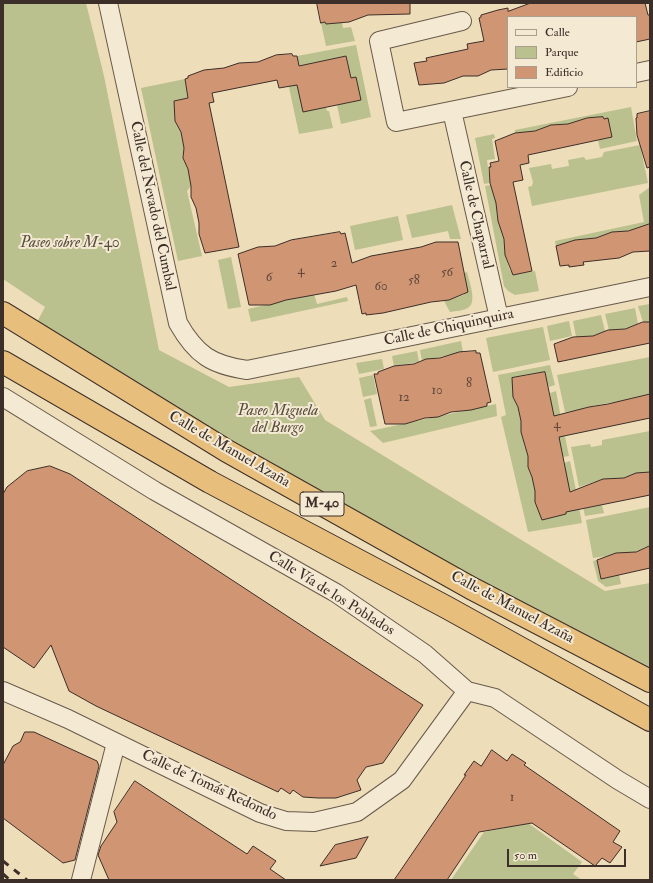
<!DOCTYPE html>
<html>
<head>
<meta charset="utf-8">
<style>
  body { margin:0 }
  #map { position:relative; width:653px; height:883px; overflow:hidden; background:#eeddb9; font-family:"IM FELL Double Pica",serif }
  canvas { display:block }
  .frame { position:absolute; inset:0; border:4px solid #3c2e28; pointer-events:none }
  .legend { position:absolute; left:507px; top:16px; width:130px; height:72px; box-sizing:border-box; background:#f4e9d2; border:1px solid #aa9e8e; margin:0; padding:5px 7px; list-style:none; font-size:12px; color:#3c2e28 }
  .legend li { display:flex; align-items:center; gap:8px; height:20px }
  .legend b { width:20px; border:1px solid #aa9e8e }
  .scale { position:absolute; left:507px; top:849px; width:119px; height:18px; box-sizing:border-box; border:2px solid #3c2e28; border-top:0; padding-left:5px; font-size:12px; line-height:14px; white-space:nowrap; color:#3c2e28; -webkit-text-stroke:3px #f4e9d2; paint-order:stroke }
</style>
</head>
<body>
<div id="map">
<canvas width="653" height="883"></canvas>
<div class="frame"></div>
<ul class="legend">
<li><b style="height:5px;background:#f4e9d2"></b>Calle</li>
<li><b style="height:11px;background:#bac08e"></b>Parque</li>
<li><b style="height:11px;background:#d09673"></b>Edificio</li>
</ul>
<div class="scale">50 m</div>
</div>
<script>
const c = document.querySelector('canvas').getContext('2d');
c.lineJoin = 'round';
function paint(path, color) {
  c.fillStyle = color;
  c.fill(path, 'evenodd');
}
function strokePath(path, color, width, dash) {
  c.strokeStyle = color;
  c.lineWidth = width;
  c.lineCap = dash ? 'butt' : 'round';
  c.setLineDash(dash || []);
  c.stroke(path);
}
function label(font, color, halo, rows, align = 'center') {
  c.font = font + ' "IM FELL Double Pica",serif';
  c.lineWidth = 4;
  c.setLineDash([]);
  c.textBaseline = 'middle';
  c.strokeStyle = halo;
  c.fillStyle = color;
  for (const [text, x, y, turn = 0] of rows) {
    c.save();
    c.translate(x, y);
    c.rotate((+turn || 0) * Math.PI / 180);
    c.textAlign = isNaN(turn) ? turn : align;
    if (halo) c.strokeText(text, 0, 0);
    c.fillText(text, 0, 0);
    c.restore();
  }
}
paint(new Path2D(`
  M3 3H86L104 76 159 350 229 387 299 377 325 420 605 591 650 583V685L576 634 367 518 35 326 45 307 3 279Z
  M325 22 326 24 342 22 343 28 351 27 355 41 326 46 321 23Z
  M356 45 371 117 341 124 337 105 361 100 356 77 351 78 346 56 299 66 297 56Z
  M301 75 326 107 327 111H329L333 128 299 134 287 78Z
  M185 79 188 98 174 101 175 121 181 132 184 148 183 158 188 169 191 186 187 191 202 256 178 261 141 88Z
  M631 107 637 141 600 149 598 140 612 137 608 118 604 119 603 117 587 118 568 124 551 125 535 131 515 133V130Z
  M494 134 495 138 492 139 495 159 487 160 490 183 484 184 475 138Z
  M640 145 648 183 532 206 528 187 532 186 533 182 529 168 551 164 552 169 569 166 568 160 584 157 586 160 602 157 604 152Z
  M491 185 496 203 498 221 504 239 505 255 510 271H512L513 275 535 271 539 291 515 295 508 291 504 286 485 186Z
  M650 187V225L628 231 612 232 596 238 575 240 556 248 555 241 644 222 639 195Z
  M452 205 461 239H450L448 231 412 238 406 215Z
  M398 216 403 240 355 250 350 226Z
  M231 257 241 307 228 309 218 260Z
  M467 272C469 281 477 301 469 307 465 311 455 311 450 312L444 301 464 295V293L468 292 464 273Z
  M314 294 317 304 347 297 348 301 251 322 248 309Z
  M650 304V322H643L638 306Z
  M635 308 638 324 625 329 609 330 605 314Z
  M601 315 605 331 593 336 576 337 573 321Z
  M569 321 572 336 550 341 547 326Z
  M543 327 550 360 493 372 486 338Z
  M461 341 463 352 422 361 420 350Z
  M417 351 419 362 394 366 392 356Z
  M650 357V394C630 401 609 402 589 407 580 409 574 412 565 412L557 375Z
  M382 359 384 369 359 374 356 363Z
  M550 365 555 385 549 387 547 381 538 383 536 373 513 378 521 421V432L528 456V467L532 477 542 520 566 514 565 504 577 497 582 523 528 532 501 417 506 415 498 375Z
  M373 375 377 394 363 397 359 378Z
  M556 391 561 418H546L543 399 551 398 550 393Z
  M371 398 377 426 370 427 364 400Z
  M496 404 497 416 383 443 370 431Z
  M563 427 569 456 563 457 558 433Z
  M650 431V472L636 474 624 478 603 479 579 487 571 447 590 444 591 447 602 445V440Z
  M570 461 576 490 570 491 569 486 561 488 564 463Z
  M584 488 588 508 602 505 604 513 585 516 579 489Z
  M650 507V546L636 552 593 558 586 520Z
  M597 560 601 578 619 574 621 584 606 587 598 581 593 561Z
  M528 823 582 862 573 874 582 880H451L484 832Z`), '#bac08e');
const building = new Path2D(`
  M317 3H410V14L368 15 349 22 326 24 325 22 321 23Z
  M531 3H645L648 15H650V39L636 42V17H508V69L491 70 478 76H463L444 83 419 85 414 63 427 61 426 58 468 49 467 44 484 41 479 18 481 17V15L498 10 508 8V11Z
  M292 54 293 56H297L299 66 346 56 351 78 356 77 361 100 303 112 297 85 279 88 277 80 212 93 214 102 209 103 239 247 205 253 199 234V223L196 208 191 197V186L188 169 183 158 184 148 181 132 175 121 174 101 188 98 185 79 188 78V76L204 70 224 68 239 63 258 62 276 55Z
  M650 111V167L647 168 637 135 636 118H637V114Z
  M603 117 604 119 608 118 612 137 528 155 529 163 520 165 523 180 513 182 532 271 513 275 505 255 504 239 498 221 496 203 490 183 489 167H491L490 163 499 161 495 141 515 133 535 131 551 125 568 124 587 118Z
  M650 224V251L633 252 619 258 583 262 584 265 569 267V265L560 266 556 246 575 240 596 238 612 232 628 231Z
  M340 232 341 234 345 233 352 263 371 256 421 247 436 242H458L468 292 449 300 431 302 383 313 366 315V313L362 314 356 285 336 291 286 300 270 305H249L238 254 258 247 275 246 291 240Z
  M643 322H650V343L558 362 554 344 573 337 593 336 608 330 625 329Z
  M476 351V353H480L491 402 487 403V406L471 410 451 412 438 417 425 418 405 424H385L374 374H378V372L394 366 414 364 426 359 440 358 459 352Z
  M545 372 554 416 589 407 608 404 650 394V418L559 437 570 492 603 479 624 478 636 473 650 472V495L566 512V514L542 520 535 502V491L532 477 528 467V456L521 432V421L518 407 513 397 512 378Z
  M50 466 70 474 423 705 383 763 366 767 357 780 361 790 336 798H318L303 797 293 790 290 794 281 788 278 792 96 706 69 691 51 645 34 668 3 647V494L7 487 27 471Z
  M650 546V568L601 579 597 560 616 553 636 552Z
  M25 732H34L97 761 99 766 75 860 63 863 3 818V765L13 746 20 742Z
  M492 750 507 761 512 754 526 763 524 765 620 831 613 842 622 847 610 863 602 858 595 866 532 823 479 832 447 880H394L466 775H464L474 761 481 766Z
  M135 781 247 854 253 846 276 861 270 869 286 880H109L98 855 101 846 117 822 114 812Z
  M368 837 356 858 320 866 335 845Z`);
paint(building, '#d09673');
strokePath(building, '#3c2e28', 1);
const minor = new Path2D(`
  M108 3 178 323C196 355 212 365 247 370L650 287
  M462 21 379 41 396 122 568 87
  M636 73 650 70
  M452 111 499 318
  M3 397 155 491 336 593 425 654 467 691 495 698 618 780 650 799
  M3 691 68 719 260 813 286 821 314 822 357 812 402 780 467 691
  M81 880 116 743`);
const motorway = new Path2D(`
  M3 313 227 451 471 588 650 681
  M3 362 210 482 446 607 650 720`);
strokePath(minor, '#685a4c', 20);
strokePath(motorway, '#3c2e28', 24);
strokePath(minor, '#f4e9d2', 18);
strokePath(motorway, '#e7be7c', 22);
strokePath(new Path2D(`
  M3 861 27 880
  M3 874 10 880`), '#3c2e28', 3, [7, 7]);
label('13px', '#61483b', null, [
  ["2",334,264],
  ["4",301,271],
  ["56",447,273],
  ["6",269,278],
  ["58",414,281],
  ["60",381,287],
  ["8",469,384],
  ["10",437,391],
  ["12",404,398],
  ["4",557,425],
  ["1",512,798]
]);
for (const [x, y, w] of [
  [322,504,44]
]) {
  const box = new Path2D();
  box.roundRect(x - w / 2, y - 12, w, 24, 3);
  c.fillStyle = '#f4e9d2';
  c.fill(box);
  strokePath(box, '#3c2e28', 1);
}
label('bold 14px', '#3c2e28', null, [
  ["M-40",322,504]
]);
label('15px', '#3c2e28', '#f4e9d2', [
  ["Calle del Nevado del Cumbal",152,206,78],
  ["Calle de Chaparral",475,215,77],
  ["Calle de Chiquinquira",449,328,-12],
  ["Calle de Manuel Azaña",229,450,30],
  ["Calle Vía de los Poblados",331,594,32],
  ["Calle de Manuel Azaña",512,608,28],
  ["Calle de Tomás Redondo",209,786,25]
]);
label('italic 15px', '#554b3c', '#f4e9d2', [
  ["Paseo sobre M-40",70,244],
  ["Paseo Miguela",278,412],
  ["del Burgo",278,429]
]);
</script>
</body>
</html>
